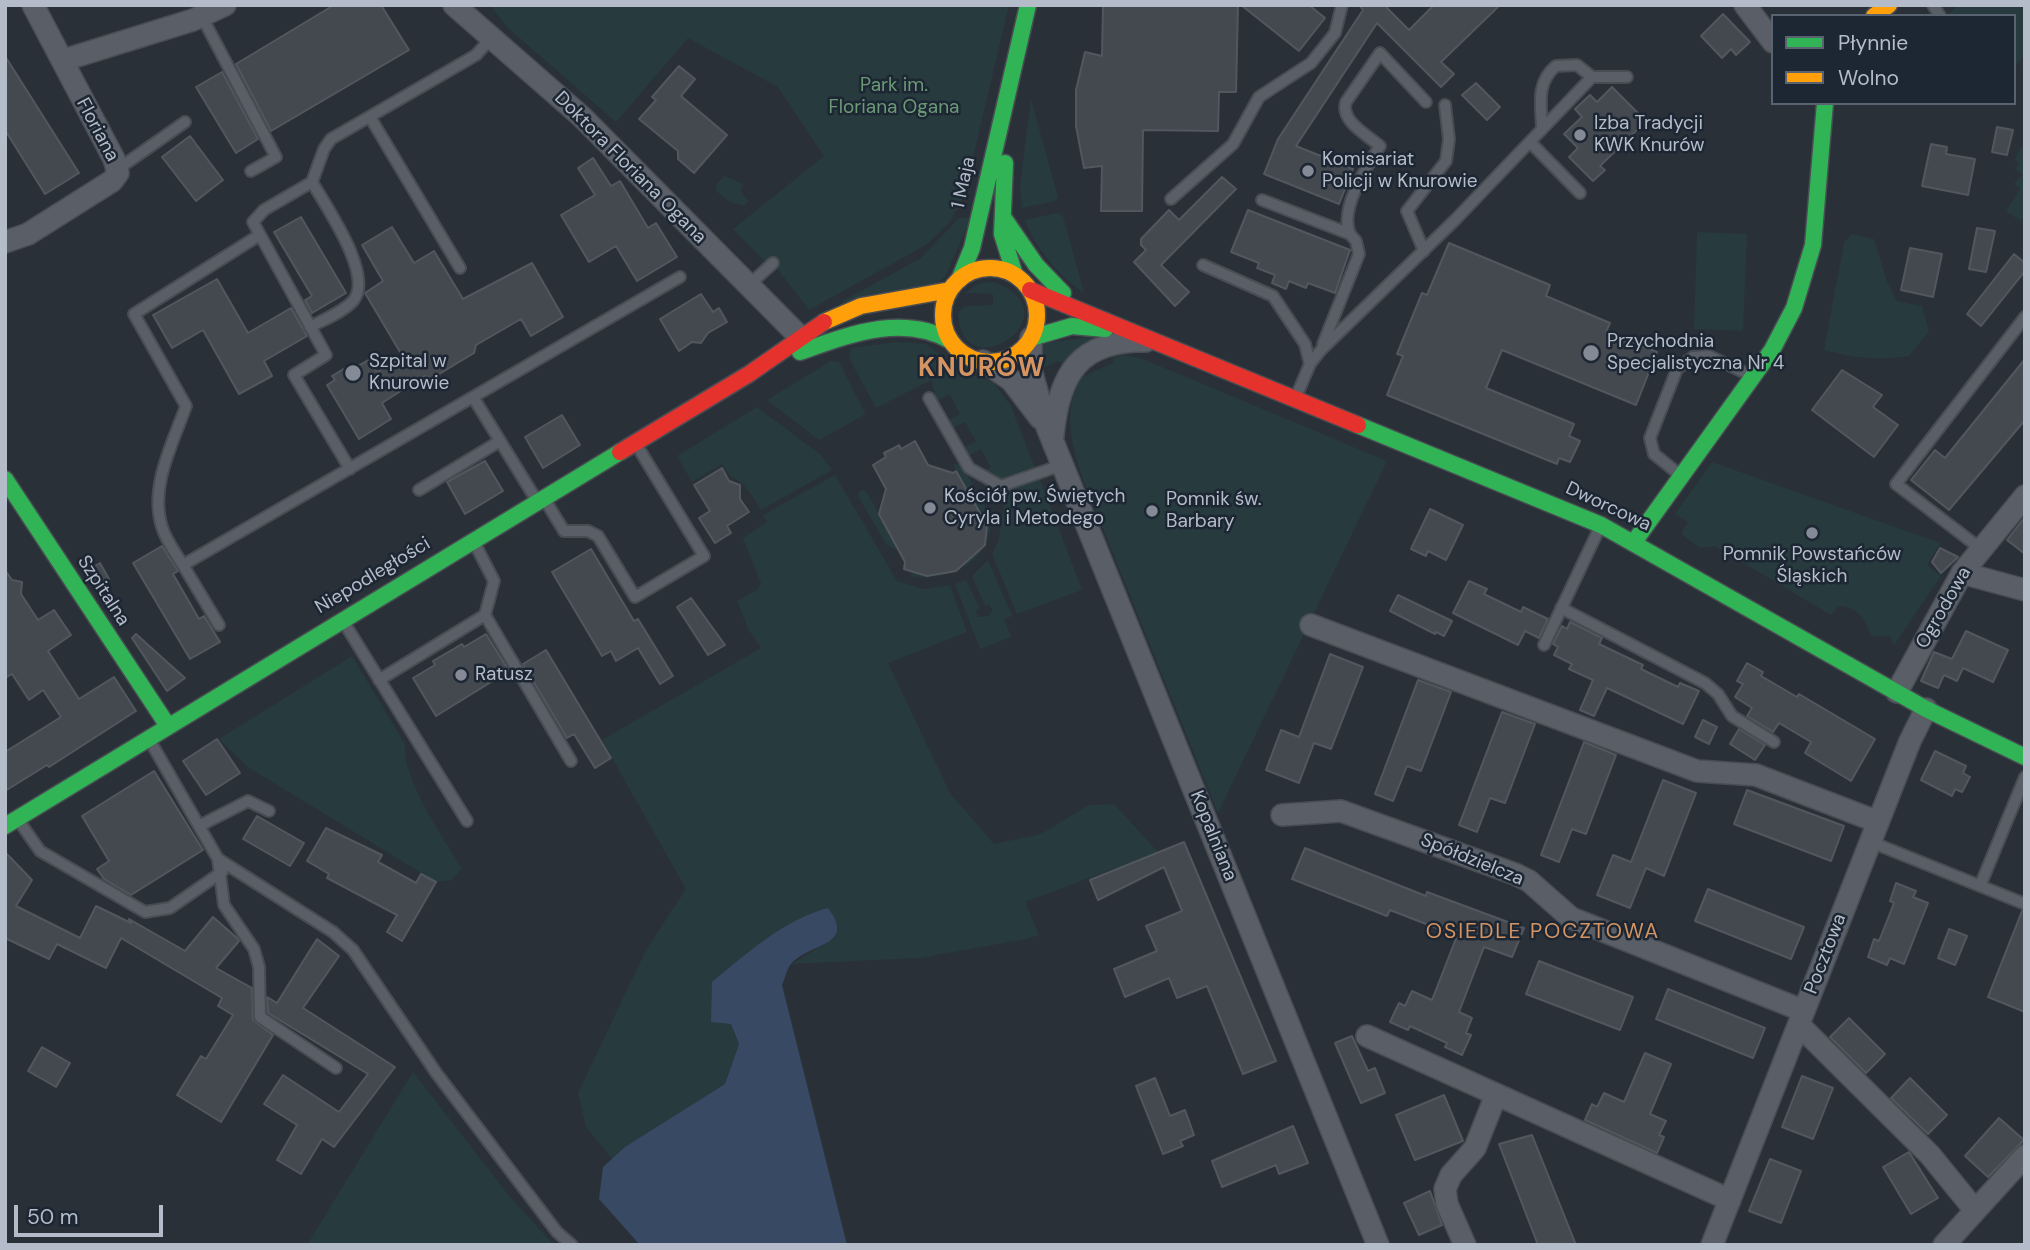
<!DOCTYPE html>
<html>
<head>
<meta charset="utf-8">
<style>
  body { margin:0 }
  #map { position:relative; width:2030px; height:1250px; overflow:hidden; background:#2a3038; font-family:"DM Sans",sans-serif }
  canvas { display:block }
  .frame { position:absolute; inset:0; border:7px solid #b4bcc9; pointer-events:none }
  .legend { position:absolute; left:1771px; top:14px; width:245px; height:91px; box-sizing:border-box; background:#1d2633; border:2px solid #59626f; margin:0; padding:9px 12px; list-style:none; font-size:21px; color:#b4bcc9 }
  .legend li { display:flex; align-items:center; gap:14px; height:35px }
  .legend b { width:35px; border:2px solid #59626f }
  .scale { position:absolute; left:14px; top:1205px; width:149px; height:32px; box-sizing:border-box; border:4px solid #b4bcc9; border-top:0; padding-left:9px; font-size:21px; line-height:24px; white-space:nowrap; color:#b4bcc9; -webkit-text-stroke:5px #1d2633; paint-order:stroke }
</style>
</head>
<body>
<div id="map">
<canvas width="2030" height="1250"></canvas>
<div class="frame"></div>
<ul class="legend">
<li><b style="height:9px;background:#30b455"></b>Płynnie</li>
<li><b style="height:9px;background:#ff9f0a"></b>Wolno</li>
</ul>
<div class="scale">50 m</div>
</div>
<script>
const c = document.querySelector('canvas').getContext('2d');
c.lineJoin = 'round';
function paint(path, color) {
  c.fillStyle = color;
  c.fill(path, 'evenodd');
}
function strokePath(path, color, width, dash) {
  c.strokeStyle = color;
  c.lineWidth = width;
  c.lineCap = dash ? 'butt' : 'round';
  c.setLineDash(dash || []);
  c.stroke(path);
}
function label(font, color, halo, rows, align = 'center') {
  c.font = font + ' "DM Sans",sans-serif';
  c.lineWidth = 5;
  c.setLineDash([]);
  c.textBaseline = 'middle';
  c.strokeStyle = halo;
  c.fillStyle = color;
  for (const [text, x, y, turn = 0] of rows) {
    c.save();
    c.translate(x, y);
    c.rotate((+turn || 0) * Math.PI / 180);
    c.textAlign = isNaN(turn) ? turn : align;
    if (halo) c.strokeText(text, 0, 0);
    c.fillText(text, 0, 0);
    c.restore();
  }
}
paint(new Path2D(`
  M490 5H1009L964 196 950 222 926 245 809 310 773 263 766 262 733 229 824 156 778 87 688 38 616 122 507 27Z
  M1957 5H2025V55L2014 68V16H1948Z
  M1031 99 1058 197 1055 201 1022 208 1020 185Z
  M2022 147 2025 149V216L2021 221 2006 211 2020 189 2014 184 2022 174 2015 169 2019 164 2014 160Z
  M725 176 743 184 741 192 748 200 745 206 730 202 716 191 717 183Z
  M1057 213 1063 216 1084 293C1060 278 1034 246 1025 220Z
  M959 218H971L945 277 933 286 839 303 921 258Z
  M1697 232 1747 234 1743 331 1694 329Z
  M1852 234 1874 239 1887 282 1897 301 1922 306 1929 331 1909 356C1878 361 1854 358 1824 350L1844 243Z
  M993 282C1080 312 960 394 958 312L965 306 993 305V294L965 293 980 283Z
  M1099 336 1068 364 1057 361 1038 371 1036 355 1044 343Z
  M897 342 926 344 964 372 993 382 1011 406 1035 468 1004 480 983 472 991 467 981 449 968 456 963 448 976 441 965 422 952 428 948 421 960 414 950 394 937 401 931 380 876 408 849 358 851 348Z
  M1124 355 1140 358 1179 374 1387 461 1218 813 1083 479C1071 445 1062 410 1082 377L1113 363 1114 357Z
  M831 361 839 362 866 414 819 440 767 400Z
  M757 407 821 455 832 470 761 510C753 497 745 482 731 477L722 464 692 482 677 456Z
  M1712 462 1940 543 1927 565 1941 576 1894 645 1890 636H1872C1864 620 1859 606 1838 606L1831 615 1715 546 1700 548 1681 534 1688 522 1675 514Z
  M953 464 962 465 992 518C989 565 951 581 910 576L913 569 927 576 963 568 972 554 985 545 988 521 981 519Z
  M835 475 897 581 924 589 950 585 967 632 888 663 950 793 994 844 1041 834 1089 805 1114 804 1158 852 1025 902 1039 935 1026 939 920 958 791 964 834 938 828 908 731 1024 739 1044 725 1084 612 1159 586 1127 578 1093 646 950 686 889 602 740 761 648 749 630 737 601 757 590 761 583 743 538 767 522 763 515Z
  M1039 477 1082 590 1017 614 992 554 999 539 1006 490Z
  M860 490 866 491 901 553 886 544 858 496Z
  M988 560 1012 616 1004 619 1011 637 980 649 955 584 966 580 980 609 976 610 978 617 988 616 993 610 989 605 985 606 972 576Z
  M352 656 405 744C402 779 443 837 462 869L452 880 436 882 248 767 219 739Z
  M413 1072 510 1197 554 1245H307Z`), '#273a3e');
paint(new Path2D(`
  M828 908C857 947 810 942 791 964 787 968 785 979 782 985L847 1245H640L599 1199 603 1167 625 1147 725 1084 739 1044 731 1024 711 1022 712 982C746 954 785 919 828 908Z`), '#384963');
const building = new Path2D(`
  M334 5H381L409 50 271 131 236 64Z
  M1103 5H1238L1236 92H1219L1218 131 1143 130 1142 211H1101L1102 166 1084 168 1076 126V90L1085 52 1102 56Z
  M1241 5H1309L1325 18 1299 51Z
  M1359 5H1389L1387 8 1409 30 1434 5H1500L1441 62 1454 74 1441 87 1377 23 1296 146 1353 169 1339 204 1264 174 1278 139 1363 10Z
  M1723 14 1750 42 1736 55 1731 49 1722 58 1701 36Z
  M5 56 79 173 45 194 5 130Z
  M679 66 695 79 681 96 727 135 694 173 678 159V151L639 119 656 100 652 97Z
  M222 72 258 139 236 153 196 87Z
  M1476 83 1500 107 1487 120 1462 95Z
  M1612 87 1646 121 1600 166 1605 170 1593 181 1569 157 1578 148 1564 134 1582 117 1575 109 1590 95 1597 102Z
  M1997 127 2013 130 2007 155 1992 152Z
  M190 136 223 180 196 201 162 157Z
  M1931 144 1947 147 1946 154 1975 159 1968 195 1922 186Z
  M593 158 611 186 620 181 648 228 656 223 677 257 637 281 616 246 589 262 561 215 595 195 578 168Z
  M1222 177 1236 189 1161 265 1189 292 1175 306 1134 262 1146 250 1141 245V239L1169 210 1179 220Z
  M1248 210 1350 250 1335 293 1308 283 1306 288 1289 281 1286 289 1272 283 1275 275 1257 268 1259 263 1231 252Z
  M301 217 346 293 312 313 305 300 312 296 274 232Z
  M392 227 414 263 434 251 463 299 532 263 563 317 531 336 521 319 476 345 474 353 454 365 433 378 424 376 382 403 391 419 359 439 327 385 335 380 332 376 347 367 349 371 369 360 377 372 403 357 365 293 383 281 362 245Z
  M1977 228 1995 231 1986 272 1969 269Z
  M1449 243 1550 285 1546 296 1610 323 1606 332 1657 352 1636 405 1502 350 1486 388 1574 424 1569 436 1580 441 1570 462 1559 458 1557 464 1387 395 1403 356 1397 354 1422 293 1427 295Z
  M1910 248 1942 254 1933 297 1901 290Z
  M2014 254 2025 263V271L1981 326 1967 314Z
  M217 279 248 333 291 308 307 336 264 361 272 376 239 394 203 330 172 348 153 315Z
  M701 294 713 312 719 308 727 322 708 333 701 343 692 342 679 351 660 319Z
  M2025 359V420L1949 510 1911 480 1935 450 1945 458Z
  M1842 370 1882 395 1873 407 1898 425 1874 457 1812 410Z
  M562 415 580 445 543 468 525 437Z
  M915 441 928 465 953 473 956 471 987 525 985 545 956 571 927 576 904 569 905 562 879 514 886 489 873 465 886 457 884 453 892 449 899 445 901 449Z
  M485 461 503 491 465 514 447 482Z
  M722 468 729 481 740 485V499L749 512 727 526 731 533 715 543 699 518 710 511 694 485Z
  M1430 509 1463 525 1446 560 1428 551 1426 556 1411 549Z
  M2025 517V554L2007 540Z
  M162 546 178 571 173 574 199 619 204 616 220 642 190 659 133 563Z
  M1940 548 1958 557 1941 573 1932 562Z
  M591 549 634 621 638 619 673 676 660 684 638 648 616 661 611 651 602 656 552 572Z
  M100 563 109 579 97 587 87 571Z
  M5 570 12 580 22 582 21 594 38 620 54 610 71 635 48 651 79 699 114 677 136 711 49 767 47 765 5 791V752L61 717 43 690 29 700 12 674 5 678Z
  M1469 581 1487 589 1484 594 1521 612 1523 607 1548 619 1539 638 1525 631 1518 645 1453 613Z
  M1398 595 1452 621 1444 636 1436 632 1435 634 1390 611Z
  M691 598 725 645 708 655 677 607Z
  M1570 622 1602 638 1599 644 1643 665 1641 669 1678 687 1680 683 1699 691 1683 724 1607 688 1594 716 1580 710 1593 680 1569 669 1572 664 1554 655 1558 647 1553 644 1562 626 1567 629Z
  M1966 631 2008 650 1993 682 1963 668 1957 681 1944 675 1938 688 1921 681 1934 652 1952 659Z
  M136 634 167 662 185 678 167 691 132 638Z
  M486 634 509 671 436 716 413 678 435 665 433 661 462 644 464 647Z
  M546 650 611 758 595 768 574 734 567 738 523 664Z
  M1330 654 1363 667 1331 749 1314 743 1299 783 1266 770 1281 730 1299 737Z
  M1747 663 1763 672 1761 676 1797 697 1799 694 1875 739 1851 781 1805 753 1811 742 1779 723 1773 732 1747 716 1752 708 1735 697 1743 684 1737 681Z
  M1418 680 1451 692 1421 771 1407 766 1393 801 1375 794Z
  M1502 712 1535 724 1505 803 1490 798 1477 832 1459 825Z
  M1703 720 1717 727 1709 744 1695 737Z
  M1739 729 1765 745 1755 760 1730 744Z
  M217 739 240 773 206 795 183 761Z
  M1584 742 1616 755 1586 834 1572 829 1559 862 1541 855Z
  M1935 751 1966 766 1963 773 1970 777 1962 792 1955 789 1952 796 1921 780Z
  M154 771 203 850 131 895 104 879 97 869 109 861 82 816Z
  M1663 780 1696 793 1664 876 1646 868 1630 908 1597 895 1613 855 1631 862Z
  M1747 790 1844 826 1831 861 1734 824Z
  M257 816 304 843 290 866 243 839Z
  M326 828 382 855 378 862 416 883 421 874 436 882 402 941 387 932 397 915 327 878 329 874 307 861Z
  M1184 842 1276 1061 1243 1074 1207 986 1177 998 1169 978 1125 997 1114 969 1157 951 1146 926 1182 911 1164 867 1098 900 1090 880Z
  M1305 848 1426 896 1427 892 1524 928 1512 957 1484 947 1459 1012 1472 1018 1466 1033 1471 1035 1462 1055 1445 1047 1447 1043 1410 1026 1408 1030 1390 1022 1399 1003 1405 1006 1412 991 1432 1000 1457 936 1390 910 1387 916 1292 879Z
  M5 852 32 880 16 906 80 938 96 906 131 923 129 919 185 951 213 917 237 938 239 941 216 968 252 988 253 1020 273 1035 221 1122 177 1095 201 1056 206 1059 233 1015 218 1006 222 998 121 938 106 968 57 944 49 959 5 938Z
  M1896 883 1916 891 1913 897 1928 903 1904 964 1890 958 1887 965 1868 957 1874 939 1879 941 1894 903 1890 901Z
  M1708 889 1804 927 1791 959 1695 921Z
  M2022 911 2025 912V1012L1988 997Z
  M1949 929 1967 936 1955 965 1938 958Z
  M317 939 339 956 303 1008 395 1067 334 1147 322 1139 301 1174 277 1160 297 1125 264 1104 283 1075 339 1112 368 1074 268 1013 267 997 277 1003Z
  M1539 961 1633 997 1620 1030 1526 994Z
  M1668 989 1765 1028 1753 1058 1656 1019Z
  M1849 1018 1885 1054 1866 1073 1830 1037Z
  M1352 1036 1368 1071 1375 1068 1385 1093 1361 1103 1335 1043Z
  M42 1047 70 1063 56 1087 28 1071Z
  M1645 1053 1671 1064 1650 1114 1666 1121 1659 1135 1664 1137 1657 1153 1585 1120 1592 1104 1597 1107 1604 1093 1624 1102Z
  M1802 1076 1833 1088 1813 1139 1782 1127Z
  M1155 1078 1170 1116 1185 1110 1194 1135 1180 1141 1183 1146 1163 1154 1136 1086Z
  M1910 1078 1947 1115 1928 1134 1891 1098Z
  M1444 1095 1463 1141 1415 1160 1396 1115Z
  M1999 1118 2024 1140 1988 1177 1965 1156Z
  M1293 1126 1308 1163 1279 1174 1276 1165 1222 1187 1212 1161Z
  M1532 1135 1576 1245H1538L1499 1144Z
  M1909 1152 1938 1198 1911 1214 1883 1167Z
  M1770 1159 1801 1171 1781 1223 1749 1211Z
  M1430 1191 1442 1225 1419 1235 1404 1203Z`);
paint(building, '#444950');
strokePath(building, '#52575f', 2);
const lane = new Path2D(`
  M1933 5 1940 16
  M202 17 276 157 251 171
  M1592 77H1627
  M370 117 460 268
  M1530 142 1580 193
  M118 169 185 122
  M312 182 264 210 253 222 326 355 294 375 350 469
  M1171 199 1233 144 1259 97 1311 63 1335 33 1342 5
  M1262 200 1350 234 1356 241 1359 254 1323 344
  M1350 234C1339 209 1366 168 1380 146 1367 135 1340 121 1346 102L1380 53 1426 102
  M1424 251 1407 211 1446 161 1449 139 1445 105
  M1203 265 1273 296 1305 344 1310 364
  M748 286 773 263
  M310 327C323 320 343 312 353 301 375 276 325 205 312 182L324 149 331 139 476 55 492 37
  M473 397 537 501
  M1296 397 1310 364 1321 350 1455 220 1592 77 1577 65 1556 66C1536 82 1541 105 1542 128
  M929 398 969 468 1001 486 1062 465
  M1680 475 1654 454 1650 438 1677 369 1693 357 1709 356 1750 375
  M419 490 500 441
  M545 500 564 531H588L598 536 635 597 704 556 636 444
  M1981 549 1896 484 2025 317
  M183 565C176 553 166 541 162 527 149 487 173 443 186 406L134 314 258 236
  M1561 608 1705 683 1718 694 1732 716 1774 742
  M485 615 571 761
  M343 621 467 821
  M219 625 183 565 680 277
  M1544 645 1600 527
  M379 680 485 615 494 581 474 542
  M149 739 218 859 224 905 254 949 259 967 260 1017 336 1068
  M19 821 40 851 145 912 170 908 222 872
  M199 826 248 801 269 811
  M1871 842 2025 904
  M218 859 333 932 353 950 437 1074 557 1232 572 1245
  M1980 886 2025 777`);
const street = new Path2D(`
  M454 5 582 117 800 337
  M1745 5 1773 42
  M64 60 193 20 225 5
  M5 242 28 234 112 181 118 173 114 159 33 5
  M1031 338V370L1047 427 1378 1245
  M983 361 1011 380 1040 418
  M1053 435C1059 373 1080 340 1146 341
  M1962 573 2025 590
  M1311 625 1697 771 1756 775 1878 822
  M1897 692 1962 573 2025 496
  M1282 815 1341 811 1515 874 1529 881 1571 918 1804 1011
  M1799 1025 1930 1155 1974 1209
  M1367 1036 1730 1200
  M1465 1245 1447 1204 1445 1189 1451 1175 1475 1148 1496 1095
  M1712 1245 1910 741 1926 709
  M1944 1245 2025 1156`);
const fast = new Path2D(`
  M1005 163 1002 234 1015 275
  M1003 217 1036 265 1063 293
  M959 280 972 248 1028 5
  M1031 338 1072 326 1105 329
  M800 352C848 335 903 313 951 341
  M1358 425 1601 525 1926 709 2025 757
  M5 479 168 726
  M1634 542 1772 350 1794 308 1813 245 1825 103
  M5 826 620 452`);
const slow = new Path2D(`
  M1874 16 1889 5
  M943 315a47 47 0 1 1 94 0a47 47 0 1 1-94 0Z
  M824 322 861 306 950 290`);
const jam = new Path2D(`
  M1030 290 1358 425
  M620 452 749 374 824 322`);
strokePath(lane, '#484c53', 14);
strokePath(street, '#484c53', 24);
strokePath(fast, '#484c53', 19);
strokePath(slow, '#484c53', 19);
strokePath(jam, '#484c53', 19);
strokePath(lane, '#5a5e66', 10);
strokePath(street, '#5a5e66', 21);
strokePath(fast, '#30b455', 16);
strokePath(slow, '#ff9f0a', 16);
strokePath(jam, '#e5322d', 16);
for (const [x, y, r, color] of [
  [1580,135,7,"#848b96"],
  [1308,171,7,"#848b96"],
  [1591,353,9,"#848b96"],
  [353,373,9,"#848b96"],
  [930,508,7,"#848b96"],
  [1152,511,7,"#848b96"],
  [1812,533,7,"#848b96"],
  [461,675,7,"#848b96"]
]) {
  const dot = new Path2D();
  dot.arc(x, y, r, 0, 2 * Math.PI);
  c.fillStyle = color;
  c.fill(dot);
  strokePath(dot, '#1d2633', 2.5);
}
label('19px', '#6b9a76', '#1d2633', [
  ["Park im.",894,86],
  ["Floriana Ogana",894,108]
]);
label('19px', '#b4bcc9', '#1d2633', [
  ["Izba Tradycji",1594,124],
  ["KWK Knurów",1594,146],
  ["Komisariat",1322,160],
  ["Policji w Knurowie",1322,182],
  ["Przychodnia",1607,342],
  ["Specjalistyczna Nr 4",1607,364],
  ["Szpital w",369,362],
  ["Knurowie",369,384],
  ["Kościół pw. Świętych",944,497],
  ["Cyryla i Metodego",944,519],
  ["Pomnik św.",1166,500],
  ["Barbary",1166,522],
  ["Pomnik Powstańców",1812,555,"center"],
  ["Śląskich",1812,577,"center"],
  ["Ratusz",475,675]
], 'left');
label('19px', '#b4bcc9', '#1d2633', [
  ["Floriana",97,130,62],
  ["Doktora Floriana Ogana",630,168,45],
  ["1 Maja",964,183,-78],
  ["Dworcowa",1608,507,25],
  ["Niepodległości",373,576,-31],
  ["Szpitalna",103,591,57],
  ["Ogrodowa",1944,608,-60],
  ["Kopalniana",1213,836,68],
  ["Spółdzielcza",1472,860,22],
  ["Pocztowa",1826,954,-69]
]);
c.letterSpacing = '2px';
label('21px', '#d59563', '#1d2633', [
  ["OSIEDLE POCZTOWA",1543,932]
]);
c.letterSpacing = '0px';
c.letterSpacing = '2px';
label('bold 26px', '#d59563', '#1d2633', [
  ["KNURÓW",982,369]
]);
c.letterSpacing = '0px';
</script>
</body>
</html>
